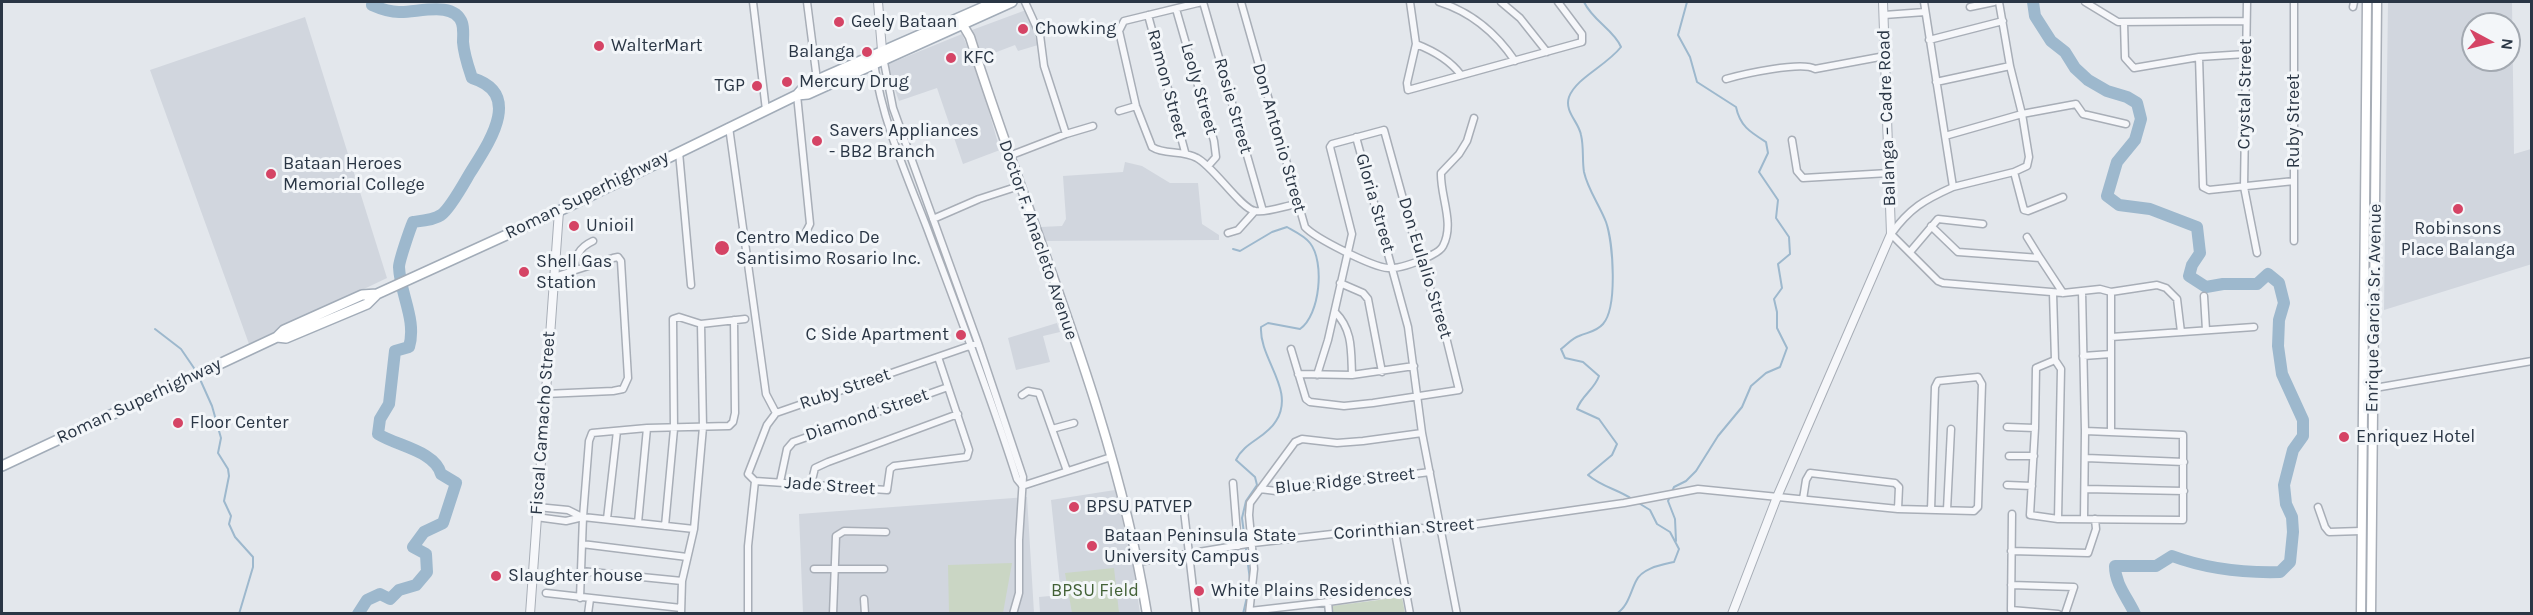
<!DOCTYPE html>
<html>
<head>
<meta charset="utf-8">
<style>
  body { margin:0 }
  #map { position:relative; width:2533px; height:615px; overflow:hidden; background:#e3e7ec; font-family:Karla,sans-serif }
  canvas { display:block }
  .frame { position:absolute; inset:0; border:3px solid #2a3645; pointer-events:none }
  .north { position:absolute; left:2461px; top:12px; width:60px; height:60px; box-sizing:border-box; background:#f3f6f9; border:2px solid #a3a9b1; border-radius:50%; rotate:97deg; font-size:16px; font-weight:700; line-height:24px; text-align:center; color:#2a3645 }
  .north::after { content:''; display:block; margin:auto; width:21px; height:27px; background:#d54465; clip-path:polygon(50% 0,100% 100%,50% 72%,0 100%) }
</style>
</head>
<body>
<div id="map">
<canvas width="2533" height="615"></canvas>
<div class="frame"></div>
<div class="north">N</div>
</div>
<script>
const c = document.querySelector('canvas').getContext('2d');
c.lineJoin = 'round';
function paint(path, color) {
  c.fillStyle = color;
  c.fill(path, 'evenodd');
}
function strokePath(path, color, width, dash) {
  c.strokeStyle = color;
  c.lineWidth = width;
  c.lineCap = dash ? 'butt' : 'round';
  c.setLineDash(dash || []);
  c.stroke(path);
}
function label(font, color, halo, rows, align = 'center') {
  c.font = font + ' Karla,sans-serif';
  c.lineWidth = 6;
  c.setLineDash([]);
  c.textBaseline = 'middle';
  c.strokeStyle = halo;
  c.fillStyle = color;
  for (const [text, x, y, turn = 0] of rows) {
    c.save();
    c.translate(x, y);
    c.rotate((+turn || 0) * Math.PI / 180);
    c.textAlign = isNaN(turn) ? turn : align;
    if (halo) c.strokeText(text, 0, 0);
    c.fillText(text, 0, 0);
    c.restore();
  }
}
paint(new Path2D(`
  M2388 2H2512L2514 154 2531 149 2532 264 2384 310ZM2473 24H2509V60H2473Z
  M1026 10 1038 45 1018 51 1015 45 981 58 972 30Z
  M305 17 387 278 249 344 150 70Z
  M962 34 977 70 1000 150 963 164 937 88 899 101 886 65Z
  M1125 162 1142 166 1170 183H1198L1202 224 1219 235V240L1044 241 1040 227 1062 226 1066 219 1063 176 1123 172Z
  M1057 323 1060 332 1043 336 1050 362 1016 370 1008 338Z
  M1115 490 1133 566 1140 613H1040L1039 597 1061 595 1051 500Z
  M1027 497 1034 613H803L799 514Z`), '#d1d6de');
paint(new Path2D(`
  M1012 563 1003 613H949L948 565Z
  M1114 568 1119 613H1072L1065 573Z
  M1402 597 1405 613 1331 614 1332 606Z`), '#cad6c4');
strokePath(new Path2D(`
  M1584 2C1593 21 1614 30 1621 47 1606 66 1576 78 1569 97 1564 112 1579 122 1581 135 1584 147 1582 160 1584 172 1588 190 1599 204 1606 222 1613 242 1618 307 1603 324 1596 332 1588 332 1579 336 1572 338 1567 345 1561 349L1565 358 1583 362 1599 376C1594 390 1582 395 1577 409L1599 419 1617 444 1612 455 1588 475C1602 487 1617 489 1632 499
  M1233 249 1240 251 1272 232 1287 227C1294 231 1305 236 1310 243 1325 262 1320 315 1300 329L1268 323 1261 327C1259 359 1296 390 1276 421 1266 438 1244 442 1236 460L1255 477 1257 485 1246 501 1242 518 1250 580
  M155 329 181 349 196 371
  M199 377 212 406 221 438 218 453 228 469 229 476 224 501 231 516 229 524 235 537 253 557V567L239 614
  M1676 541 1675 519 1668 501 1674 487 1686 481 1696 471 1718 436 1742 407 1751 386 1766 373 1780 367 1787 348 1777 328V312L1774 299 1782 288 1778 264 1790 254 1789 237 1776 218 1778 200 1759 172 1768 153 1766 142C1750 132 1740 126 1736 107L1697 82 1690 57 1678 35 1687 2
  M1243 614 1249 588
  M1616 614C1628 607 1630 593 1636 581 1642 568 1661 565 1674 562L1679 549 1670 532 1657 524 1650 510 1637 502`), '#9db8cd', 2);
strokePath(new Path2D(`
  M2033 2 2035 16 2051 41 2065 52 2075 68 2088 80 2107 91 2127 97 2137 103 2141 119 2135 140 2117 162 2107 196 2119 205 2150 209 2197 227 2200 253 2192 265 2189 276 2206 287 2223 284H2257L2268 274 2279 283 2284 303 2279 320 2278 346 2282 374 2303 420V436L2293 450 2284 485 2286 504 2292 517 2293 532 2290 562 2280 572C2243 573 2207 569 2172 556L2156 566H2115C2115 584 2127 597 2135 614
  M358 614 367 600 380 594 390 599 399 590 416 585 427 572 426 554 413 547 424 532 443 523 456 483 441 474C435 451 397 446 378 434L380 419 389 404 395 351 409 347C417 320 400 294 399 267 399 261 410 229 413 222 421 221 434 220 441 215 450 209 464 183 470 173 488 144 524 94 472 78 468 66 464 55 463 42 463 36 464 29 462 23 454 0 417 13 399 12 389 12 381 9 372 5L373 2`), '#9db8cd', 12);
const minor = new Path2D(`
  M753 2 766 110
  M807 2 817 80
  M1025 2 1040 35 1044 66 1066 134
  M1202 2 1124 21 1119 31 1136 106 1152 147C1164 155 1183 150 1197 158 1214 167 1241 209 1255 211 1268 213 1284 206 1297 204
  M1203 2 1263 211
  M1241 2 1305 227C1315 238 1372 267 1388 268 1400 269 1417 262 1428 257 1433 254 1440 252 1443 246 1455 223 1440 196 1441 173L1459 154 1467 141 1474 118
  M1410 2 1416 44 1407 83 1408 90 1582 42V34L1558 2
  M1439 2C1471 12 1496 33 1515 61
  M1501 2 1520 18 1547 52
  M1924 2 1953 187C1924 200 1910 208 1891 234L1938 281 1943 283 2063 293 2100 289 2111 292 2157 285 2166 288 2177 299 2181 332
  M2085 2 2118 22 2246 21
  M2247 2 2244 187 2257 253
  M2294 2V241
  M1970 7 1994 2
  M2353 7 2354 2
  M1176 9 1214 141 1216 157 1208 166
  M1148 15 1185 152
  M1884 15 1925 12
  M2124 22 2125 58 2134 68 2199 57 2246 54
  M1929 40 2003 21
  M1416 44C1434 51 1450 60 1461 75
  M883 57 893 108 978 343 1023 477 1019 540V593L1013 614
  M2199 57 2203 187 2209 190 2294 181
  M874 63C882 120 906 174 927 228 958 311 990 394 1017 479L1022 485
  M1726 79C1743 74 1802 61 1815 69L1885 56
  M1936 82 2010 66
  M797 95 810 224 804 236
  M1119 111 1136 106
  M729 127 766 394 776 413
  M1945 136 2022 114 2010 66 1999 2
  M1356 137 1408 327 1422 433 1457 614
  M1792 140 1797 171 1803 178 1889 173
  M679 152 691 285
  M1009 156 1066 134 1093 126
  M2014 172 2024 210 2028 211 2063 197
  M1953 187 2014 172 2027 166 2029 157 2022 114 2076 104 2083 114 2126 124
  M933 219 979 199 1019 186
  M1931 226 1958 252 2040 258 2063 293
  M1228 233 1238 230 1255 211
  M2027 237 2040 258
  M1910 252 1938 219 1983 224
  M574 271C576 256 578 248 593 241
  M1340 283 1363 293 1368 299 1382 372
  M2082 291 2085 431 2084 519
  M2053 293 2055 360 2061 369 2058 519
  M2204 296 2206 330
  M1335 312C1353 330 1351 351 1352 375
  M2111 337 2254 327
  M1291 349 1306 399 1310 402 1344 406 1373 403 1459 390 1443 325 1420 260 1384 130 1332 144 1330 147 1352 234 1328 340 1317 375
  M2083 356 2111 354
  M938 357 969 450 967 457 894 466 890 469 887 490 755 481 748 474 767 425 776 413 978 343
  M2055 360 2036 368 2035 428 2030 515 2058 519 2183 520V435L2085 431
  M1298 374 1352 375 1414 366
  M2363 390 2532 361
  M545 394 613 391 623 389 628 378 621 261 618 257 613 258 554 277
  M1022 395 1028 391 1039 393 1067 471
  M2007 427 2035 428
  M1052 429 1074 423
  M2111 431V292
  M2009 456H2034
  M2086 458 2184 462
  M780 482 787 449 793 442 948 387
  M1233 483 1238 546
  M811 484 815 468 828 462 958 414
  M2007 485 2032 486
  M1022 486 1111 457
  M1260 489 1276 491 1430 472
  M2085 489 2184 491
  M1803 499 1806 480 1810 473 1895 483 1899 487 1898 509
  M1183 502 1196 614
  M537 507 568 510 582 517
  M2318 507 2325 527 2329 532 2361 531
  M1947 510 1951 429
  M2012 514 2011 610 2058 614
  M536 517 566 521 583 517 694 529
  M607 519 617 431
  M638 523 647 428
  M665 526 674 429 673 319 679 317 701 324 745 319
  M1394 527 1410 614
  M582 544 687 557
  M2011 551 2088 553 2096 529 2095 519
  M1138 562 1253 543 1394 527 1442 529 1624 503 1698 489 1898 509 1974 511 1978 507 1982 384 1978 377 1938 381 1935 387 1931 510
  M814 569H884
  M581 571 682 581
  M2011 585 2074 587 2065 614
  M546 593 681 608
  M580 598 583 517 589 441 592 433 647 428 729 426 733 422 735 413 734 320
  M864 599 865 614
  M1328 602 1329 614
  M1250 611 1328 602 1405 591
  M588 614 590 599
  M681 614 682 581 694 529 703 427 701 324
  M748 614V546L755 481
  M833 614 836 536 844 531 886 532
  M1249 614 1254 569 1249 515 1250 503 1295 442 1302 439 1337 443 1363 441 1422 433`);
const tertiary = new Path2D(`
  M878 2 882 50
  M530 614 559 211
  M1732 614 1777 497 1891 234 1883 2`);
const secondary = new Path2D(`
  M960 20 970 37C1030 227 1115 416 1147 614
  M2361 614 2367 2
  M2371 614 2377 2`);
const primary = new Path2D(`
  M797 95 808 94 1012 2
  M277 337 286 338 367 304 377 294 559 211 797 95 805 86 817 80 995 2
  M2 466 277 337 284 330 362 295 377 294`);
strokePath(minor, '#a8aeb7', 9);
strokePath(tertiary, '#a8aeb7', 10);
strokePath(secondary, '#a8aeb7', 11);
strokePath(primary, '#a2acb8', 12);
strokePath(minor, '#f6f7fa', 6);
strokePath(tertiary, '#f6f7fa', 8);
strokePath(secondary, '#fff', 8);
strokePath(primary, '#fff', 9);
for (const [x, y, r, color] of [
  [839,22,6,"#d54465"],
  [1023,29,6,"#d54465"],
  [599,46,6,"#d54465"],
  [867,52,6,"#d54465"],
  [951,58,6,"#d54465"],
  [787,82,6,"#d54465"],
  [757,86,6,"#d54465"],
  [817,141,6,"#d54465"],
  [271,174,6,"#d54465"],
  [2458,209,6,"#d54465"],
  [574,226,6,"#d54465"],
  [722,248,8,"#d54465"],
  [524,272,6,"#d54465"],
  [961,335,6,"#d54465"],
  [178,423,6,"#d54465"],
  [2344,437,6,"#d54465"],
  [1074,507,6,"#d54465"],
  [1092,546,6,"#d54465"],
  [496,576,6,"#d54465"],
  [1199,591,6,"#d54465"]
]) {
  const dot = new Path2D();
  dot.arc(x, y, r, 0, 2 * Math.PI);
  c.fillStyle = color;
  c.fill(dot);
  strokePath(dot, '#f3f6f9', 2);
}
label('18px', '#2a3645', '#f3f6f9', [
  ["Geely Bataan",851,22],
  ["Chowking",1035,29],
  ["WalterMart",611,46],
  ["Balanga",855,52,"right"],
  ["KFC",963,58],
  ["Mercury Drug",799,82],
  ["TGP",745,86,"right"],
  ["Savers Appliances",829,131],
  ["- BB2 Branch",829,152],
  ["Bataan Heroes",283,164],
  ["Memorial College",283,185],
  ["Unioil",586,226],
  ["Robinsons",2458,229,"center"],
  ["Place Balanga",2458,250,"center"],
  ["Centro Medico De",736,238],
  ["Santisimo Rosario Inc.",736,259],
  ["Shell Gas",536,262],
  ["Station",536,283],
  ["C Side Apartment",949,335,"right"],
  ["Floor Center",190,423],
  ["Enriquez Hotel",2356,437],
  ["BPSU PATVEP",1086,507],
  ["Bataan Peninsula State",1104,536],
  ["University Campus",1104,557],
  ["Slaughter house",508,576],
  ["White Plains Residences",1211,591]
], 'left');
label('18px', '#2a3645', '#f3f6f9', [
  ["Ramon Street",1167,84,75],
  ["Leoly Street",1199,89,74],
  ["Crystal Street",2245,94,-89],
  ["Rosie Street",1233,106,74],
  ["Balanga – Cadre Road",1887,118,-92],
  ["Ruby Street",2294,121,-90],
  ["Don Antonio Street",1279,138,74],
  ["Roman Superhighway",587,195,-26],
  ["Gloria Street",1375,203,74],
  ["Doctor F. Anacleto Avenue",1038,240,71],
  ["Don Eulalio Street",1425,268,73],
  ["Enrique Garcia Sr. Avenue",2374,308,-89],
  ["Ruby Street",845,389,-19],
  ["Roman Superhighway",139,401,-25],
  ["Diamond Street",867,415,-19],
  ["Fiscal Camacho Street",543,423,-86],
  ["Blue Ridge Street",1345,481,-6],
  ["Jade Street",830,486,4],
  ["Corinthian Street",1404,529,-4]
]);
label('18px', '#426136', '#f3f6f9', [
  ["BPSU Field",1095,591]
]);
</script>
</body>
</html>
